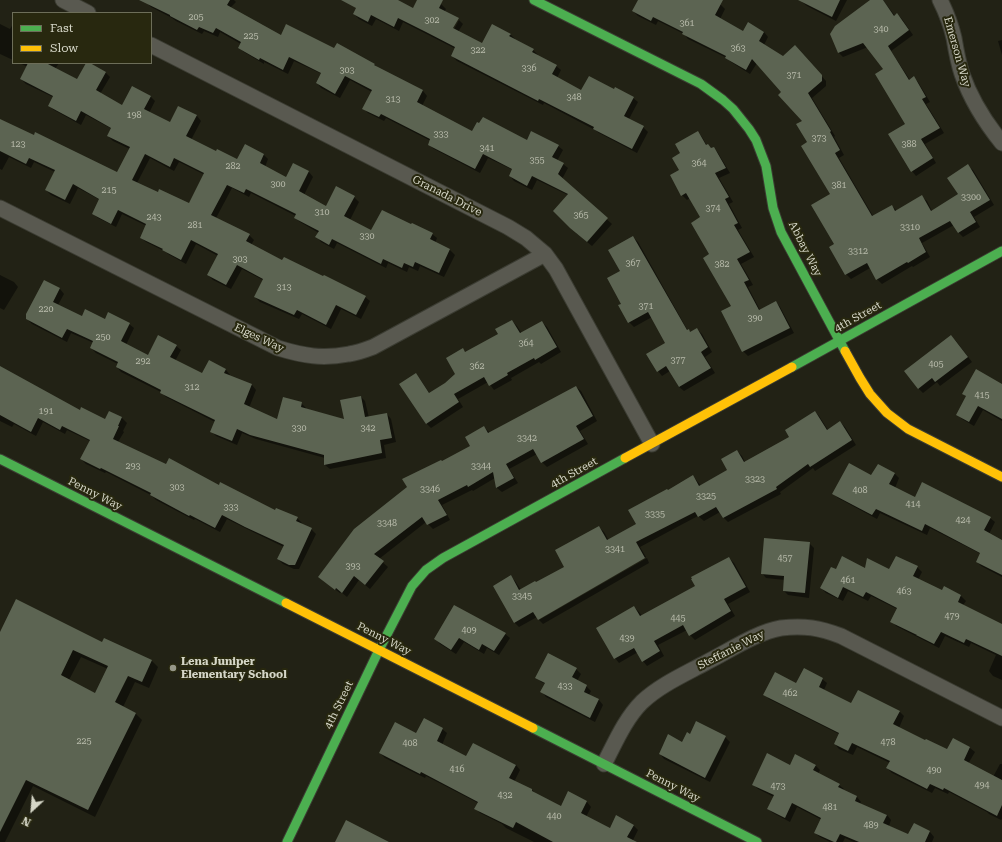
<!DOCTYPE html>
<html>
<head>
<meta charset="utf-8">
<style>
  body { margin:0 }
  #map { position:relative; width:1002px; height:842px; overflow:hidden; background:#222215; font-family:"Roboto Serif",serif }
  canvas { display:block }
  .legend { position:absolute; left:12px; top:12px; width:140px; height:52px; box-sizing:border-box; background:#28280f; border:1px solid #6d6e59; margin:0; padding:5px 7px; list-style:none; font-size:12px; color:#d5d6c7 }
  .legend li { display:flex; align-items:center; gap:8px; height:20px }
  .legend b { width:20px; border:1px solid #6d6e59 }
  .north { position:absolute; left:12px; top:790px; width:40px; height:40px; -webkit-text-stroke:3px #28280f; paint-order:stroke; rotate:206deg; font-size:11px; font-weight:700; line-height:16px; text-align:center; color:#d5d6c7 }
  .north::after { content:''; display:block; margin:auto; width:14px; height:18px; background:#d5d6c7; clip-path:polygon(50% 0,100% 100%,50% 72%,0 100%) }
</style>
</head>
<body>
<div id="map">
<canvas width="1002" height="842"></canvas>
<ul class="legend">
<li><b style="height:5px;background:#4caf50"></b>Fast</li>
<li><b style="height:5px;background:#ffc107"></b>Slow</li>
</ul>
<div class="north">N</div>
</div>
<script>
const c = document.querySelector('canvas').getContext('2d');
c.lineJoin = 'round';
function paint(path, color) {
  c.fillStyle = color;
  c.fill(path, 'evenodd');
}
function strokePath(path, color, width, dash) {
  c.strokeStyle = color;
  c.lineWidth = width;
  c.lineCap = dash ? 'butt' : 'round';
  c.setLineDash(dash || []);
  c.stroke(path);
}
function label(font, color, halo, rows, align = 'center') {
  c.font = font + ' "Roboto Serif",serif';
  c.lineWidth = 4;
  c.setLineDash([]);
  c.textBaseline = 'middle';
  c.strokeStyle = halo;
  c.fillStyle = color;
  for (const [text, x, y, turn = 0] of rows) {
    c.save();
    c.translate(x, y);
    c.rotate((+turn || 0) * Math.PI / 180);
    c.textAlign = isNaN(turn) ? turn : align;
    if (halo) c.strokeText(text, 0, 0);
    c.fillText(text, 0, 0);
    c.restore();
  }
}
paint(new Path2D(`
  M147 0H234L236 2 230 8 281 36 335 50 374 64 378 68 423 91 427 96 422 106 473 132 558 146 563 150 557 161 563 164 568 168 562 179 612 224 592 246 576 233 568 195 537 180 532 190 514 181 510 176 513 170 488 158 480 173 434 149 429 145 431 141 386 118 384 121 368 113 363 108 372 92 350 80 340 98 321 88 317 83 322 74 294 61 288 74 264 62V64L244 52 239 48 241 44 220 32 218 37 204 31 202 34 176 21 172 18 151 7 146 2Z
  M344 0H395L413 9 418 0H433L441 4 446 9 444 12 458 19H457L450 32 452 33 459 20 463 24 458 32 483 44 510 34 515 39 514 40 533 50 538 55 537 56 556 66 561 70 557 78 582 91 614 90 633 98 638 102 629 119 643 127 648 132 637 153 599 133 595 130 544 103 543 105 457 61 452 56 456 49 403 22 399 31 376 19 372 26 359 19 354 14 357 8Z
  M639 0H712L720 4 725 9 720 19 743 33 749 24 764 32 768 37 764 45 783 57 799 51 826 81V86L812 98 835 136 834 137 844 155 839 158 873 216 892 206 897 211 922 197 927 201 932 211 959 195 968 166 973 170 994 205 974 217 980 227 963 237 958 232 954 225 922 243 930 257 913 267 912 266 882 284 877 279 870 268 851 279 846 274 835 244 831 194 808 143 803 121 783 92 757 63 750 74 731 62 727 58 688 39 684 34 658 21 656 25 638 16 633 11Z
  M803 0H847L836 21 807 6 802 2Z
  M872 0H883L895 16 897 14 902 19 913 35 891 51 910 80 914 78 918 82 930 102 926 104 944 133 925 144 936 163 916 176 912 171 906 124 884 70 868 47 843 57 838 52Z
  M0 24 10 29 13 24V60L0 54Z
  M1002 40V55L998 41Z
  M19 63H59L55 69 78 80 87 63H88L105 72 110 77 100 94 123 106 150 96 155 101 149 113 171 123 179 107 197 116 201 121 191 140 217 152 237 160 245 145 264 155 268 159 265 167 286 178 293 164 309 172 313 177 304 195 326 207 354 197 359 202 350 220 372 231 432 234 437 238 435 243 450 250 455 255 444 277 420 266 418 271 409 267 407 272 388 263 386 268 337 243 334 249 321 242 317 237 319 233 300 222 295 218 296 216 251 193 249 197 232 188 216 218 249 235 254 240 251 245 283 261 365 297 370 301 361 319 341 309 331 329 302 314 299 319 260 302 255 297 263 280 242 269 231 289 213 280 208 275 218 256 196 244 186 264 168 254 166 252 146 242 141 238 147 226 122 214 116 227 98 218 93 214 100 200 78 188 70 204 51 195 46 190 55 172 34 162 31 168 9 157 2 170 0 169V123L118 174 130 149 113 141 108 136 112 129 86 115 81 125 54 110 49 106 53 97 26 84 21 79 28 67ZM150 158 174 171 179 162 205 175 189 204 158 194 137 183Z
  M698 132 702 137 707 146 712 149 714 148 718 153 730 173 719 178 733 202 729 204 742 228 738 230 754 257 741 264 753 285 748 287 760 310 776 302 780 307 794 333 748 356 743 351 732 307 710 255 702 217 690 198 687 200 682 195 680 171 682 154Z
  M633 237 638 242 688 331 691 333 697 329 702 334 712 352 705 357 715 373 684 391 679 387 670 371 662 376 658 371 666 344 652 317 634 327 629 322 622 304V271Z
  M0 275 14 282 18 287 4 310 0 308Z
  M44 281 60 289 64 294 58 305 83 317 129 324 134 328 126 345 148 357 176 346 181 350 175 361 203 374 209 361 226 370 230 375 229 376 252 385 256 390 249 408 278 420 301 403 306 408V409L346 420 361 397 365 401 369 418 387 414 391 419 396 442 384 445 386 458 330 469 325 465V458L256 439 242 433 237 445 216 436 212 432 215 422 166 397 161 392 121 372 117 367 118 364 96 353 91 348 94 343 71 333 67 342 32 324 27 319Z
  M512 321 517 326 522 334 542 322 547 327 561 352 541 364 539 362 511 378 512 380 494 390 488 382 458 399 463 407 431 428 426 423 416 374 420 379 430 394 446 384 456 374 463 350 466 353 499 334Z
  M951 336 956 341 972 362 940 386 937 382 923 393 918 388Z
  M0 367 80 411 106 420 110 412 122 418 127 423 123 431 124 432 118 442 166 466 219 486 276 512 297 518 302 523 301 524 311 529 316 534 299 569H294L283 564 278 559 284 547 251 531 227 519 220 532 195 519 194 520 156 500 151 495 106 472 105 473 86 464 81 459 90 441 67 430 65 434 43 422 36 436 14 424 12 427 0 421Z
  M1002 385V421L983 410 974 426 962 419 958 415 967 397 963 394Z
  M576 387 581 391 597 421 580 431 588 444 547 467 542 462 537 454 509 469 518 483 502 492 497 488 495 478 473 491 472 490 442 505 450 520 433 529 426 522 379 559 388 567 370 589 359 580 347 597 341 592 340 593 324 581 443 462 471 446 484 427 490 433Z
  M815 412 819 416 828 430 840 422 845 427 856 445 815 471 813 468 780 492 781 494 728 522 723 517 720 512 704 521 698 516 679 526 640 547 646 557 539 619V620L537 617 519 627 514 622 511 577 515 581 521 590 536 583 566 567 599 527 604 532 609 541 637 525 668 491 693 476 701 486 728 470 737 451 742 456 745 462 791 437Z
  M878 465 895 474 899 478 895 488 915 498 990 518 995 522 989 534 1002 541V577L981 566 977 562 981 554 930 528 927 535 880 513 877 519 838 498 834 494 872 476Z
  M809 543 814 548 809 598 788 595 784 591 785 580 766 578 762 573Z
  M647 558 649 563 543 624 539 620Z
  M729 558 734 563 750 592 728 604 735 616 695 640 690 635 687 630 658 645 664 656 647 666 643 661 638 652 619 663 615 658 634 607 639 612 642 616 696 586Z
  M917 567 922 572 918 580 943 591 944 588 961 596 966 601 963 605 1002 625V680L993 676 989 671 996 655 971 643 969 647 945 636 939 648 896 626 892 621 897 609 871 596 868 601 848 591 843 601 826 593 821 588 836 570 866 569 890 571Z
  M0 634 102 643 151 660 158 667 149 688 135 682 123 707 135 713 142 720 95 817 33 786 5 842H0ZM81 657 108 669 96 694 69 680Z
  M505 634 510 638 499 655 487 648 484 654 464 642 456 654 440 644 436 639Z
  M576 669 581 674 577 681 586 686 591 691 589 695 599 700 603 705 595 722 546 697 542 692 546 684 541 682 537 677Z
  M822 679 827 683 824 690 852 705 900 712 904 716 899 728 948 751 954 739 970 748 975 752 968 764 993 777 1000 764H1002V819L1001 820 989 814 987 812 949 792 948 794 935 788 932 793 892 773 887 768 890 763 857 747 853 755 839 749 835 744 839 734 769 699 765 694 797 684Z
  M442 729 447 733 442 745 467 758 516 765 520 770 514 782 532 790 535 793 561 807 587 802 591 807 586 817 610 829 633 825 638 830 632 842H633H534L506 828 502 824 480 813 476 809 478 803 426 776 425 778 385 758 380 753 417 734Z
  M690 735 725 737 730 742 710 782 664 759 660 754 683 743Z
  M815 765 820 770 818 774 839 785 844 789 843 790 857 797 861 802 860 804 887 815 891 820 889 826 908 835 915 824 930 832 934 837 932 842H854L845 838 843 842H830L820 837 815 833 822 820 797 807 790 822 773 813 768 809 774 797 758 789 753 784 791 766Z`), '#0007');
paint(new Path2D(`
  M139 0H230L227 5 281 35 286 24 334 48 337 43 375 64 374 65 423 90 417 102 472 131 477 122 479 123 483 117 527 140 531 131 559 145 552 157 564 163 558 174 608 218 587 242 570 228 553 211 568 194 532 176 527 186 509 176 512 169 483 154 475 169 428 145 430 139 381 114 379 117 362 109 372 90 345 76 335 94 316 83 321 73 289 57 283 70 260 58 259 60 238 48 241 42 216 28 213 33 199 27 197 30 170 16V15Z
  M341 0H398L413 8 417 0H443L439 8 459 18 453 28 482 43 492 24 511 34 509 36 534 49 532 52 557 65 552 74 581 90 589 76 614 89 615 87 634 97 624 116 644 126 632 149 593 129 594 127 539 99 538 101 451 56 455 47 426 32 398 18 394 27 371 15 368 22 353 14 356 8Z
  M638 0H723L715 15 743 31 748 22 764 32 759 41 783 56 795 45 822 75V81L808 93 831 131 830 132 840 150 835 153 872 216 892 205 895 211 922 195 931 211 958 194 947 178 968 164 990 200 970 212 976 222 958 233 950 221 919 238 926 252 908 263 907 262 876 280 867 263 845 275 829 247 834 244 811 205 830 194 801 146 807 142 796 124 802 121 778 95 781 92 752 59 746 70 725 58 726 56 682 34 683 32 653 17 651 21 632 11Z
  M798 0H840L832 17Z
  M870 0H883L894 16 897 13 909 30 888 46 909 80 914 76 926 97 922 99 940 128 921 139 933 158 911 172 888 134 905 124 875 74 883 69 863 43 838 53 830 34 835 26Z
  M28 63H46L77 79 86 63H90L106 72 96 90 122 105 132 86 151 96 144 109 170 122 178 106 197 115 186 136 216 151 217 149 237 159 245 144 264 154 260 163 286 177 293 163 309 171 299 191 326 206 336 186 355 196 344 216 371 230 382 210 411 224 412 223 433 233 430 239 450 249 439 273 415 262 413 267 404 263 402 268 383 259 381 264 332 239 329 245 315 237 319 231 294 218 296 214 246 189 244 193 227 185 211 215 250 234 246 241 282 260 284 257 323 276 324 275 366 296 356 315 336 305 326 325 297 310 294 315 254 297 263 279 237 265 226 285 207 275 218 254 191 240 181 260 162 250 163 249 140 238 146 224 118 210 111 224 92 214 99 199 73 184 65 200 45 190 55 170 29 158 26 164 0 151V119L34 135 35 132 117 172 130 147 107 136 111 128 81 111 76 121 48 106 53 96 20 79ZM145 154 170 167 174 158 204 173 189 203 159 189 158 192 132 180Z
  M698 131 706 145 708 144 711 148 714 147 726 168 715 173 729 197 725 199 738 223 734 225 750 252 737 259 749 280 744 282 759 310 776 301 790 328 742 352 721 311 731 306 703 258 709 254 691 223 700 217 686 193 681 196 670 175 679 170 672 158 680 153 675 144Z
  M633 236 687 330 689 329 690 332 697 328 708 347 701 352 711 368 679 387 666 366 657 372 646 354 665 343 648 312 628 323 618 305 621 304 607 278 620 271 608 250Z
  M44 280 60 288 53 302 82 316 85 309 105 319 108 312 130 323 121 341 148 355 158 335 177 345 170 357 202 373 209 360 226 369 224 373 252 384 244 404 277 419 283 397 302 402 301 407 344 419 340 400 361 396 365 417 387 413 392 438 380 440 382 453 324 465V455L250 435 237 429 232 441 210 432 215 420 160 393 161 390 116 367 118 362 90 348 93 341 67 329 62 338 26 319V314Z
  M512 320 520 333 542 321 557 347 535 360 534 358 507 373 508 375 489 386 484 377 454 394 459 402 426 424 399 384 416 373 429 393 445 383 455 374 446 358 463 348 465 352 498 334 495 329Z
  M951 335 968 357 935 382 932 378 918 389 904 371Z
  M0 366 80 410 81 407 105 419 109 411 122 417 118 426H119L113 439 166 464 169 458 219 485 220 482 275 510 276 508 298 517 296 521 312 528 295 565H289L277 559 284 545 245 527 222 515 215 528 190 515 189 516 150 495 151 493 101 468 100 469 80 459 90 440 62 426 60 430 38 418 31 432 0 415Z
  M976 369 1002 384V419L978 406 969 422 956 415 966 396 962 394Z
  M576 386 593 416 576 426 584 439 541 463 533 449 506 464 514 478 496 488 493 472 468 487 467 485 438 500 447 515 427 525 422 517 374 554 384 561 365 585 354 576 342 593 336 588 335 590 318 577 354 529 407 487 402 479 441 460 442 461 470 446 465 437 484 426 488 433Z
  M815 411 827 430 840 421 852 440 810 467 808 464 776 487 777 489 723 518 716 507 698 517 695 512 636 542 645 558 538 620 533 612 514 623 493 586 511 575 519 590 535 581 536 582 564 567 555 550 599 526 607 540 636 524 628 510 667 489 668 490 693 475 699 486 727 470 721 459 737 450 744 462 789 437 785 430Z
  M849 463 871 475 878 464 895 473 889 484 915 497 922 482 991 517 984 530 1002 540V575L976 562 980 553 925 524 922 531 876 509 872 515 832 494Z
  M764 538 810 542 805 593 783 591 784 576 761 574Z
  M842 556 865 568 867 558 889 569 896 556 918 566 913 576 942 590 944 586 961 595 958 602 1002 624V656L966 639 964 643 941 632 934 644 916 635H917L890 622 897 608 866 592 863 597 843 587 838 598 820 588 831 567 836 569Z
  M729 557 746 587 724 599 731 611 689 636 683 625 654 641 660 651 642 662 634 648 614 659 596 628 634 606 640 616 695 586 691 579H692L691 577Z
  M16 599 102 642 104 638 152 660 142 682 128 676 115 702 136 713 88 810 26 780 0 832V632ZM73 650 108 666 95 693 61 675Z
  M454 605 506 633 494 651 482 644 479 650 459 638 451 650 434 639Z
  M548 653 577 668 572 677 587 685 584 692 599 699 590 718 540 692 545 683 535 678Z
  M804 668 823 678 819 687 851 703 858 690 900 711 893 724 925 740 926 739 947 749 953 738 970 747 964 760 1002 780V805L997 816 944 788 943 790 930 784 927 789 886 768 890 761 852 743 848 751 834 744 839 733 763 695 775 672 796 683Z
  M424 718 443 728 437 741 466 756 473 743 516 765 509 778 532 789V791L561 806 568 791 587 801 581 813 610 828 616 815 634 825 627 837 637 842H553L516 822 513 828 474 809 478 802 421 772 420 774 379 753 395 722 416 733Z
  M696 721 726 736 705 778 659 754 668 734 682 742 687 732 690 734Z
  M767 753 790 765 795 754 816 765 813 770 840 784 838 787 857 796 855 801 887 815 883 823 908 834 914 823 930 831 925 842H926H859L840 834 836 842H834L814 833 821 818 792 803 785 818 767 809 774 795 752 785Z
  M346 820 389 842H335Z`), '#5c6452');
const street = new Path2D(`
  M63 0 88 13
  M940 0C946 12 951 25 954 38 956 50 958 62 962 74 971 100 985 122 1002 143
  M151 45 508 227 526 238 545 254 556 269 652 444
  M0 208 278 348C304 356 322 359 349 354 357 353 365 350 373 347L545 254
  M604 764C615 743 625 719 642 702 660 685 685 674 707 662 729 651 757 632 781 628 804 625 820 628 841 636L1002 718`);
const fast = new Path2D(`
  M534 0 701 84 723 100 733 109 749 129 756 140 766 166 773 208 781 232 845 351
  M792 367 1002 251
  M0 459 286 603
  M533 728 757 842
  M287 842 379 650 412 586 426 570 443 558 625 458`);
const slow = new Path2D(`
  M845 351 860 378 870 394 887 413 908 429 1002 477
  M625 458 792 367
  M286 603 533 728`);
strokePath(street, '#3b3c32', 17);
strokePath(fast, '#3b3c32', 11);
strokePath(slow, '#3b3c32', 11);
strokePath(street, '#595950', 15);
strokePath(fast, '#4caf50', 9);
strokePath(slow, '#ffc107', 9);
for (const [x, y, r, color] of [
  [173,668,4,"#969789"]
]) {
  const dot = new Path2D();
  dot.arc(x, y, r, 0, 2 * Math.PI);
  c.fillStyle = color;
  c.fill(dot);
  strokePath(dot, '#28280f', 1.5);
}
label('9px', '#b7baaa', null, [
  ["205",196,17],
  ["302",432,20],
  ["361",687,23],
  ["340",881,29],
  ["225",251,36],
  ["363",738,48],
  ["322",478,50],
  ["336",529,68],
  ["303",347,70],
  ["371",794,75],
  ["348",574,97],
  ["313",393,99],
  ["198",134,115],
  ["333",441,134],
  ["373",819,138],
  ["123",18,144],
  ["388",909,144],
  ["341",487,148],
  ["355",537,160],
  ["364",699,163],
  ["282",233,166],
  ["300",278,184],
  ["381",839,185],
  ["215",109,190],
  ["3300",971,197],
  ["374",713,208],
  ["310",322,212],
  ["365",581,215],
  ["243",154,217],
  ["281",195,225],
  ["3310",910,227],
  ["330",367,236],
  ["3312",858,251],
  ["303",240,259],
  ["367",633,263],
  ["382",722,264],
  ["313",284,287],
  ["371",646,306],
  ["220",46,309],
  ["390",755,318],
  ["250",103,337],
  ["364",526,343],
  ["377",678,360],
  ["292",143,361],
  ["405",936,364],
  ["362",477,366],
  ["312",192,387],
  ["415",982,395],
  ["191",46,411],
  ["330",299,428],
  ["342",368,428],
  ["3342",527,438],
  ["293",133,466],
  ["3344",481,466],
  ["3323",755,479],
  ["303",177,487],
  ["3346",430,489],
  ["408",860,490],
  ["3325",706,496],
  ["414",913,504],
  ["333",231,507],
  ["3335",655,514],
  ["424",963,520],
  ["3348",387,523],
  ["3341",615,549],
  ["457",785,558],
  ["393",353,566],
  ["461",848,580],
  ["463",904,591],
  ["3345",522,596],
  ["479",952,616],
  ["445",678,618],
  ["409",469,630],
  ["439",627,638],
  ["433",565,686],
  ["462",790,693],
  ["225",84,741],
  ["478",888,742],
  ["408",410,743],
  ["416",457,769],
  ["490",934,770],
  ["494",982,785],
  ["473",778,786],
  ["432",505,795],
  ["481",830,807],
  ["440",554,816],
  ["489",871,825]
]);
label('11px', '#d5d6c7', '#28280f', [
  ["Emerson Way",957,52,74],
  ["Granada Drive",447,196,27],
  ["Abbay Way",805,249,63],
  ["4th Street",858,317,-29],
  ["Elges Way",259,338,25],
  ["4th Street",574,473,-29],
  ["Penny Way",95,494,27],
  ["Penny Way",384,639,27],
  ["Steffanie Way",731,650,-27],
  ["4th Street",339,705,-64],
  ["Penny Way",673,786,27]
]);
label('bold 11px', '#d5d6c7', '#28280f', [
  ["Lena Juniper",181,662],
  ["Elementary School",181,675]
], 'left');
</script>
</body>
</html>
